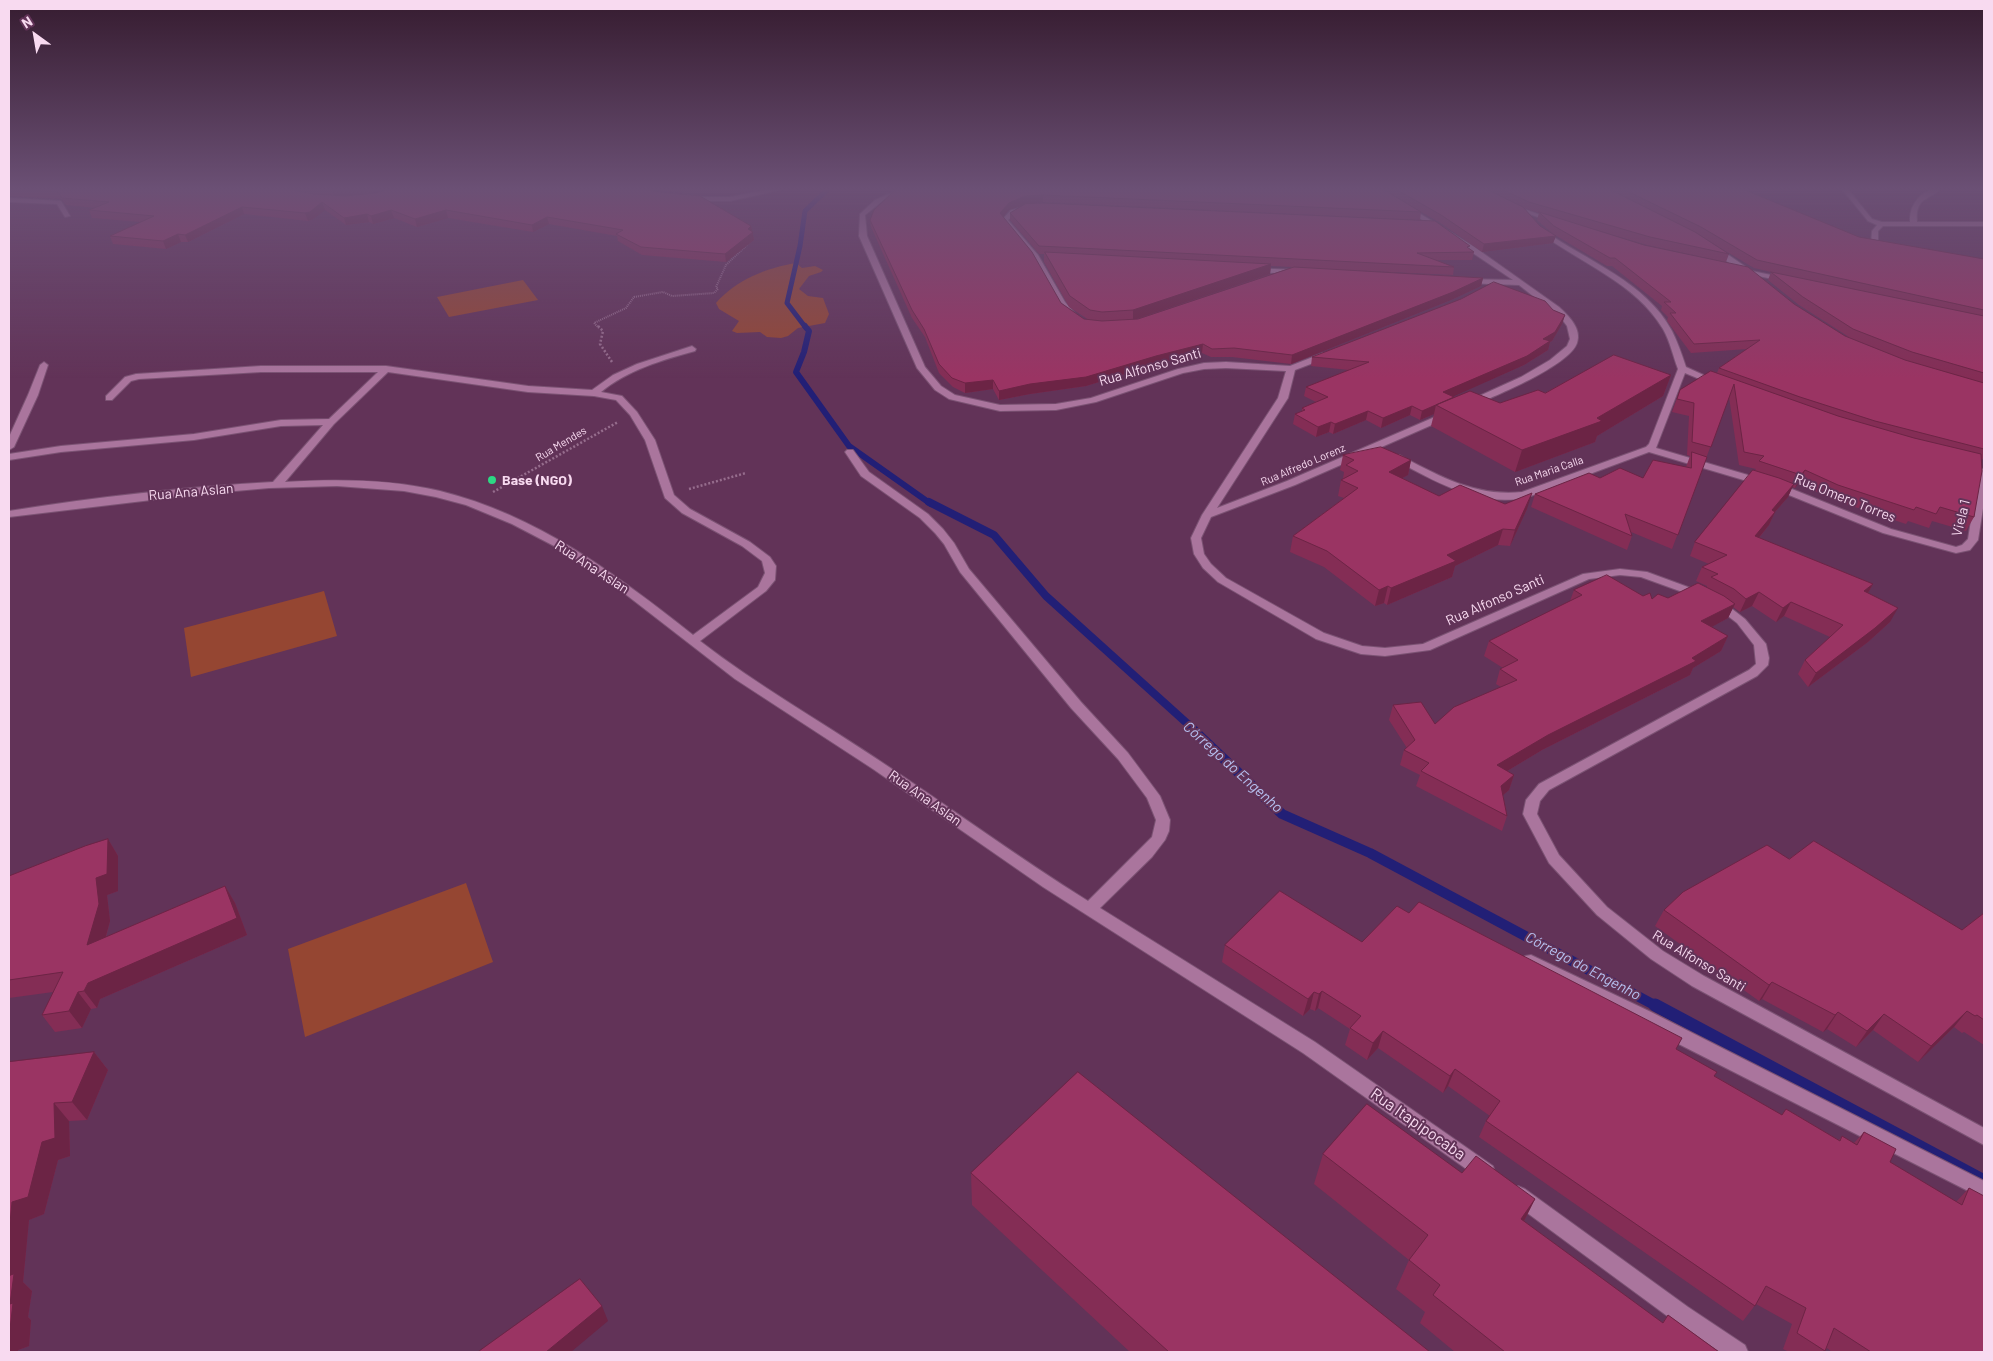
<!DOCTYPE html>
<html>
<head>
<meta charset="utf-8">
<style>
  body { margin:0 }
  #map { position:relative; width:1993px; height:1361px; overflow:hidden; background:#623358; font-family:Barlow,sans-serif }
  canvas { display:block }
  .frame { position:absolute; inset:0; border:10px solid #f8daf0; pointer-events:none }
  .north { position:absolute; left:10px; top:10px; width:50px; height:50px; -webkit-text-stroke:4px #623358; paint-order:stroke; rotate:328deg; font-size:14px; font-weight:700; line-height:20px; text-align:center; color:#f8daf0 }
  .north::after { content:''; display:block; margin:auto; width:18px; height:22px; background:#f8daf0; clip-path:polygon(50% 0,100% 100%,50% 72%,0 100%) }
</style>
</head>
<body>
<div id="map">
<canvas width="1993" height="1361"></canvas>
<div class="frame"></div>
<div class="north">N</div>
</div>
<script>
const c = document.querySelector('canvas').getContext('2d');
c.lineJoin = 'round';
function paint(path, color) {
  c.fillStyle = color;
  c.fill(path, 'evenodd');
}
function strokePath(path, color, width, dash) {
  c.strokeStyle = color;
  c.lineWidth = width;
  c.lineCap = dash ? 'butt' : 'round';
  c.setLineDash(dash || []);
  c.stroke(path);
}
function label(font, color, halo, rows, align = 'center') {
  c.font = font + ' Barlow,sans-serif';
  c.lineWidth = 4;
  c.setLineDash([]);
  c.textBaseline = 'middle';
  c.strokeStyle = halo;
  c.fillStyle = color;
  for (const [text, x, y, turn = 0] of rows) {
    c.save();
    c.translate(x, y);
    c.rotate((+turn || 0) * Math.PI / 180);
    c.textAlign = isNaN(turn) ? turn : align;
    if (halo) c.strokeText(text, 0, 0);
    c.fillText(text, 0, 0);
    c.restore();
  }
}
paint(new Path2D(`
  M796 263 802 268 815 266 823 270 821 272 809 276 799 289 808 296 823 298 829 314 825 323 798 328 788 336 781 338 767 337 760 332 737 333 732 331 739 321 719 309 716 303C736 280 766 268 796 263Z
  M523 280 538 300 449 317 437 297Z
  M324 591 337 636 191 677 184 628Z
  M466 883 493 962 305 1037 288 949Z`), '#954632');
strokePath(new Path2D(`
  M806 328 787 303 800 246 805 211 829 188`), '#221f76', 5);
strokePath(new Path2D(`
  M805 326 809 331 804 352 796 372 849 446 931 504`), '#221f76', 6);
strokePath(new Path2D(`
  M929 502 994 535 1046 596 1190 726`), '#221f76', 8);
strokePath(new Path2D(`
  M1188 725 1282 814 1370 853 1658 1007`), '#221f76', 10);
strokePath(new Path2D(`
  M1655 1005 1984 1181`), '#221f76', 13);
const minor = new Path2D(`
  M777 188H789L730 201H693L690 199 693 197H730Z
  M903 188H912L885 199 865 215 867 236 925 367 941 386 955 395 1000 405 1056 404 1091 398 1178 369 1204 363 1226 362 1290 366 1323 353H1329V357L1295 370 1288 398 1217 508 1287 481 1444 413H1450V417L1295 485 1211 517 1201 538 1204 554 1211 564 1226 578 1324 633 1362 646 1385 648 1423 644 1583 574 1620 569 1647 572 1707 594 1727 605 1745 619 1766 644 1769 658 1768 665 1757 676 1549 790 1540 801 1537 814 1559 855 1607 907 1663 951 1704 976 1984 1128V1145L1692 986 1651 959 1597 915 1549 863 1523 814 1526 800 1539 784 1749 670 1756 664 1754 645 1737 623 1719 609 1699 598 1641 577 1620 575 1589 579 1430 650 1385 656 1361 654 1316 639 1218 582 1203 568 1194 554 1191 538 1202 515 1278 398 1286 371 1226 368 1204 369 1183 373 1096 402 1056 410 1000 411 949 399 935 390 917 368 859 236 860 214 875 200Z
  M1841 188H1847L1872 219 1882 222H1910C1909 203 1923 188 1942 188 1928 201 1915 197 1917 222H1984V226H1883L1878 231V243L1871 245 1872 231 1877 225 1868 221Z
  M9 198 61 201 70 216 65 217 57 204 9 202Z
  M1032 205 1034 206V208L1019 211 1008 220 1038 255 1065 302 1077 316 1076 318H1070L1064 311 1036 264 1002 220 1011 210Z
  M1405 207H1409L1473 246 1559 307C1569 316 1582 329 1577 343 1569 366 1495 396 1472 406H1466V402L1521 377 1550 360 1567 346 1570 339 1567 326 1561 318 1519 285 1463 283 1462 281 1466 279 1513 280 1452 239 1405 209Z
  M1539 230H1543C1587 261 1646 282 1672 331 1678 343 1682 355 1686 367L1721 383 1717 386 1714 385 1685 373 1656 448 1782 485 1891 529 1956 547 1962 545 1968 539 1979 471 1984 468V502L1978 540 1970 550 1956 553 1883 533 1774 489 1649 452 1528 497C1480 509 1433 480 1393 459V455H1399C1439 476 1476 497 1522 492L1646 447 1649 444 1678 369C1673 356 1670 341 1663 329 1636 283 1580 263 1539 232Z
  M1711 247H1717L1756 274 1749 276 1711 251Z
  M1251 268 1297 270 1301 272 1297 274 1254 272 1250 270Z
  M692 346 696 349 695 351C662 360 628 370 601 392L622 396 637 412 655 440 674 495 690 509 750 542 770 557 776 566 775 580 766 591 700 641C757 685 820 721 880 761 950 807 1017 857 1088 901L1152 837 1156 820 1147 798 1118 759 1071 708 960 572 944 544 935 533 920 518 861 476 845 452 847 450H853L869 472 928 514 943 529 954 543 969 569 1081 702 1128 753 1160 796 1170 820 1169 831 1165 840 1152 857 1100 908 1315 1042 1493 1166 1495 1172 1493 1178 1486 1181 1479 1178 1303 1053 1043 887 873 769 735 679 602 576 558 548 512 524 466 505 436 497 404 491 337 486 269 488 202 494 9 517V511C96 497 185 487 273 482L323 425 281 426 194 440 61 452 9 460V454L61 446 194 434 281 420 329 419 378 372H261L139 379 131 381 112 400H106V396L125 377 136 374 261 366H386L528 386 592 390 613 375 637 364ZM388 372 528 392 594 396 616 400 630 415 645 440 665 498 682 513 742 546 762 561 765 573 758 587 693 635C616 574 537 515 440 491 389 479 336 479 285 482L334 424Z
  M44 362 48 365 38 395 14 447 9 450V437L28 395 40 365Z
  M1531 955 1651 1012 1984 1181V1199L1525 966 1523 961 1525 956Z
  M1518 1186 1525 1189 1688 1307 1745 1345 1748 1352H1720L1674 1321 1511 1201 1509 1195 1511 1189Z`);
const tertiary = new Path2D(`
  M1512 206H1516L1557 221 1552 222 1512 208Z
  M1737 268 1786 278 1790 280 1786 282 1740 272H1737Z`);
strokePath(minor, '#7b5273', 2);
strokePath(tertiary, '#7b5273', 2);
strokePath(new Path2D(`
  M599 328 594 323 626 308 634 297 663 292 672 296 714 293 718 289 716 287 726 265 747 245`), '#966d8d', 2, [1, 1]);
strokePath(new Path2D(`
  M598 326 603 331 600 344 612 362
  M689 489 746 473
  M493 492 618 422`), '#966d8d', 2.5, [2, 2]);
paint(minor, '#aa759d');
paint(tertiary, '#aa759d');
paint(new Path2D(`
  M9 188H388L367 194 376 193 391 188H766L738 193H686L651 190 751 226 754 240 726 262 642 255 618 241 617 236 549 224 533 232 448 218 417 227 394 218 373 224 369 222 346 225 325 210 313 219 308 221 244 214 188 242H181L166 249 113 244 110 236 141 222 92 218 89 210 95 208 66 205 61 199 9 196V197Z
  M901 188H1740L1859 237 1984 259V460L1982 459 1974 517 1966 531 1932 521 1929 528 1908 521 1906 524 1831 499 1799 483 1795 488 1792 487 1788 497 1775 512 1769 525 1759 538 1873 584 1868 593 1890 622 1868 642 1808 687 1798 674 1805 660 1830 637 1784 616 1776 622 1752 606 1740 612 1733 607 1728 618 1711 627 1728 636 1721 651 1693 668 1690 675 1542 750 1507 771 1514 775 1509 790 1503 795 1507 816 1502 831 1416 786 1420 775 1400 765 1404 750 1407 748 1389 720 1393 705 1435 724 1501 687 1496 684 1500 669 1503 668 1484 656 1489 641 1570 601 1574 590 1643 596 1652 599 1668 598 1707 588V586L1696 581 1702 567 1709 564 1690 556 1695 542 1756 469 1739 465 1729 397 1672 549 1631 532 1632 536 1627 550 1531 507 1535 494 1600 478H1643L1686 467 1690 456 1687 455 1689 416 1672 412 1680 390 1717 373 1719 368 1747 349 1691 353 1667 321 1668 317 1661 310 1662 306 1612 266H1607L1555 235 1556 236 1553 243 1482 252 1439 222 1409 205 1421 212 1420 220 1043 202 1025 204 1009 210 1003 217 1061 303 1084 319 1089 320 1069 307 1044 262V254H1039L1010 220V213L1470 249 1474 252 1472 260H1436L1454 267 1453 275 1347 270 1483 278 1481 286 1451 300 1291 364 1232 357H1211L1202 353 1156 364 1086 386 1030 394 999 400 993 389 965 393 953 387 939 373 925 337 912 318 871 227 870 220ZM1523 208 1539 213 1537 220 1552 233 1540 226ZM1593 229 1647 245 1721 261 1644 245ZM1707 240 1754 268 1771 272 1768 280 1799 305 1849 337 1845 336 1726 262 1729 254ZM1271 266 1293 267 1138 319H1135L1270 274Z
  M1553 310 1565 315 1562 324 1552 341 1550 342 1548 350 1524 365 1453 396 1454 397 1500 403 1545 393 1671 375 1663 396 1597 436 1595 442 1515 472 1431 426 1434 414 1420 420 1410 415 1381 428 1366 420 1333 434 1329 432 1316 437 1293 424 1295 414 1302 411V408L1316 402 1304 396 1306 387 1349 370 1311 366 1312 357Z
  M1343 455 1411 460 1408 475 1402 478 1439 496 1505 504 1527 509 1510 546 1498 545 1455 566 1452 577 1387 605 1384 603 1375 606 1324 567 1290 552 1293 536 1344 498 1338 496 1341 480 1343 479 1344 472 1340 470Z
  M108 839 118 856V891L107 895 110 921 106 937 225 886 235 903 247 935 100 999 97 1008 91 1009 82 1028 55 1032 42 1015 53 992 9 998V876Z
  M1789 859 1962 930 1984 913V1045L1964 1032 1962 1033 1954 1027 1918 1062 1873 1030 1856 1047 1827 1029 1823 1032 1762 999 1759 1001 1655 926 1664 910Z
  M1409 913 1676 1049 1715 1076 1782 1115 1786 1109 1839 1140 1842 1136 1854 1143 1864 1132 1890 1162 1956 1202 1969 1188 1984 1352H1832L1827 1348 1824 1352H1789L1783 1349 1792 1324 1756 1304 1743 1321 1479 1137 1486 1121 1490 1116 1448 1086 1443 1093 1378 1048 1367 1060 1345 1045 1350 1029 1318 1008 1315 1011 1310 1009 1303 1016 1222 962 1225 945 1362 942Z
  M94 1052 108 1070 87 1120 69 1121 70 1156 58 1160 44 1214 29 1220 23 1282 32 1291 28 1317 31 1320 29 1346 18 1350V1352H9V1059L11 1062Z
  M1323 1154 1462 1173 1535 1199 1524 1221 1662 1323 1668 1315 1719 1352H1455L1420 1323 1425 1312 1396 1289 1409 1260 1314 1184Z
  M971 1173 1430 1352H1130L972 1205Z`), '#842d55');
paint(new Path2D(`
  M348 188H388L365 194 334 196 332 189Z
  M737 188H766L738 193Z
  M1043 195V202L1025 204 1009 210 1000 221V213L1009 203 1025 196Z
  M322 202 325 210 313 219 308 221 305 213Z
  M242 207 244 214 188 242 185 235Z
  M391 210 394 218 373 224 371 216Z
  M446 210 448 218 417 227 415 219Z
  M367 214 369 222 346 225 344 218Z
  M547 217 549 224 533 232 532 225Z
  M751 226 754 240 726 262 725 254Z
  M178 234 181 242 166 249 163 241Z
  M1556 236 1553 243 1482 252 1484 244Z
  M1271 264 1270 274 1133 320V310Z
  M1483 278 1481 286 1451 300 1291 364 1292 355Z
  M1565 315 1562 324 1552 341 1550 342 1548 350 1524 365 1441 402 1443 392 1543 339Z
  M1203 344 1202 353 1156 364 1086 386 1030 394 999 400V391Z
  M1671 375 1663 396 1597 436 1595 442 1515 472 1522 450 1597 418Z
  M993 380V389L965 393V383Z
  M1454 397 1436 405 1434 414 1420 420 1422 411Z
  M1412 406 1410 415 1381 428 1383 418Z
  M1368 411 1366 420 1333 434 1335 424Z
  M1331 422 1329 432 1316 437 1318 427Z
  M1411 460 1408 475 1385 487 1389 472Z
  M1805 470 1799 483 1795 488 1801 475Z
  M1794 484 1788 497 1775 512 1769 525 1749 550 1755 536 1772 510Z
  M1532 493 1527 509 1510 546 1515 530Z
  M1503 529 1498 545 1455 566 1452 577 1387 605 1391 588 1447 555Z
  M1873 584 1865 598 1864 591Z
  M1388 586 1384 603 1375 606 1379 590Z
  M1759 592 1752 606 1740 612 1746 599Z
  M1791 602 1784 616 1776 622 1783 608Z
  M1735 604 1728 618 1695 636 1701 621Z
  M1898 608 1890 622 1868 642 1808 687 1816 673Z
  M1728 636 1721 651 1693 668 1690 675 1542 750 1492 780 1497 765 1548 735 1692 658Z
  M1514 775 1509 790 1496 801 1501 786Z
  M108 839 118 856V891L107 895 110 921 99 962 87 945 96 878Z
  M225 886 235 903 247 935 100 999 97 1008 84 991 88 983Z
  M1772 982 1762 999 1759 1001 1769 985Z
  M1322 991 1318 1008 1315 1011 1319 994Z
  M78 992 91 1009 82 1028 69 1011Z
  M1314 992 1310 1009 1303 1016 1308 999Z
  M1967 1011 1954 1027 1918 1062 1931 1046Z
  M1838 1012 1827 1029 1823 1032 1835 1015Z
  M1884 1014 1873 1030 1856 1047 1867 1031Z
  M1383 1031 1378 1048 1367 1060 1373 1043Z
  M94 1052 108 1070 87 1120 72 1102Z
  M1455 1069 1448 1086 1443 1093 1450 1076Z
  M54 1103 69 1121 70 1156 58 1160 44 1214 29 1220 23 1282 32 1291 28 1317 31 1320 29 1346 18 1350V1352H9V1233L12 1202 42 1142Z
  M1535 1199 1520 1229 1521 1219Z
  M602 1306 608 1321 571 1352H546Z`), '#6c2445');
const building = new Path2D(`
  M9 188H283L314 194 345 196 376 193 391 188H639L658 192 700 196 751 226 748 229 753 232 725 254 641 247 616 234 623 230 547 217 532 225 446 210 415 219 391 210 371 216 367 214 344 218 322 202 310 212 305 213 242 207 185 235 178 234 163 241 110 236 154 216 89 210 109 202 62 198 58 192 9 189Z
  M323 188H348L332 189Z
  M901 188H1381L1421 212 1043 195 1025 196 1009 203 1000 213 1032 252 1061 303 1084 319 1102 321 1138 319 1294 267 1483 278 1453 292 1292 355 1234 348 1212 349 1203 344 1156 356 1086 377 1030 384 999 391 993 380 965 383 952 378 939 364 924 329 912 310 870 220 874 210 896 189Z
  M1394 188H1484L1523 207 1540 226 1556 236 1484 244 1441 215Z
  M1499 188H1607L1695 232 1729 254 1650 237 1529 202Z
  M1621 188H1740L1859 237 1984 259V310L1757 260 1701 227Z
  M1043 203 1435 221 1470 246 1467 247 1474 252 1417 253 1454 267 1039 246 1010 213 1025 204Z
  M1539 212 1644 245 1748 267 1794 304 1845 336 1905 360 1984 383V449L1875 421 1800 397 1719 368 1760 340 1694 344 1670 313H1676L1664 302H1671L1615 258H1610L1554 226Z
  M1045 252 1271 264 1133 310 1102 312 1090 310 1070 296Z
  M1771 272 1984 316V373L1912 352 1853 329 1803 297Z
  M1494 282 1545 301 1553 310 1565 315 1555 332 1543 339 1550 341 1527 356 1443 392 1454 397 1422 411 1412 406 1383 418 1368 411 1335 424 1331 422 1318 427 1295 414 1305 410 1302 408 1328 397 1306 387 1369 362 1312 357 1461 299Z
  M1614 355 1671 375 1597 418 1602 421 1522 450 1436 405 1470 391 1500 403 1538 390 1545 393Z
  M1711 371 1838 416 1914 438 1981 454 1982 471 1974 517 1940 507 1936 514 1916 507 1914 510 1838 485 1805 470 1801 475 1759 461 1764 456 1744 452 1734 384 1711 447 1692 442 1694 403 1677 399 1680 390Z
  M1381 447 1411 460 1389 472 1439 496 1460 485 1505 504 1532 493 1515 530 1503 529 1447 555 1456 561 1391 588 1388 586 1379 590 1327 551 1293 536 1358 488 1341 480 1358 471 1346 465 1354 460 1343 455Z
  M1692 452 1707 457 1678 535 1625 514 1632 536 1535 494 1589 473 1600 478 1620 468 1643 478 1653 460 1691 468Z
  M1753 470 1779 478 1794 484 1772 510 1775 512 1755 536 1873 584 1864 591 1898 608 1875 628 1816 673 1805 660 1843 625 1791 602 1783 608 1759 592 1746 599 1734 589 1711 577 1718 574 1702 567 1727 555 1695 542Z
  M1607 575 1643 596 1650 593 1652 599 1658 594 1668 598 1698 583 1724 596 1735 604 1701 621 1728 636 1692 658 1696 661 1548 735 1497 765 1514 775 1501 786 1507 816 1421 771 1429 763 1404 750 1415 740 1393 705 1421 702 1435 724 1454 707 1517 680 1500 669 1518 660 1489 641 1582 595 1574 590Z
  M108 839 107 874 96 878 99 904 87 945 225 886 237 918 88 983 84 991 78 992 69 1011 42 1015 63 972 9 980V876L85 846Z
  M1814 841 1962 930 1984 913V1020L1977 1015 1975 1016 1967 1011 1931 1046 1884 1014 1867 1031 1838 1012 1835 1015 1772 982 1769 985 1664 910 1683 892 1767 845 1789 859Z
  M1280 891 1362 942 1397 906 1409 913 1419 902 1682 1038 1676 1049 1717 1072 1714 1076 1782 1115 1786 1109 1840 1141 1842 1136 1857 1145 1864 1132 1896 1149 1890 1162 1962 1205 1969 1188 1984 1196V1352H1871L1834 1328 1825 1351 1797 1333 1806 1308 1766 1286 1755 1306 1486 1121 1500 1101 1455 1069 1450 1076 1383 1031 1373 1043 1350 1028 1361 1016 1322 991 1319 994 1314 992 1308 999 1225 945Z
  M94 1052 72 1102 54 1103 55 1138 42 1142 28 1197 12 1202 9 1233V1062Z
  M1078 1072 1430 1352H1169L971 1173Z
  M1367 1104 1462 1173 1476 1156 1535 1199 1521 1219 1663 1323 1668 1315 1719 1352H1505L1433 1295 1440 1285 1409 1260 1428 1235 1323 1154Z
  M14 1274 10 1304 13 1303 10 1329 9 1330V1276Z
  M580 1279 602 1306 546 1352H478Z`);
paint(building, '#9a3463');
strokePath(building, '#6c2445', 1);
const sky = c.createLinearGradient(0, 0, 0, 378);
sky.addColorStop(0, '#361c30');
sky.addColorStop(0.5, '#6b5075');
sky.addColorStop(1, '#6b507500');
c.fillStyle = sky;
c.fillRect(0, 0, 1993, 378);
for (const [x, y, r, color] of [
  [492,480,5,"#2dd884"]
]) {
  const dot = new Path2D();
  dot.arc(x, y, r, 0, 2 * Math.PI);
  c.fillStyle = color;
  c.fill(dot);
  strokePath(dot, '#623358', 2);
}
label('11px', '#f8daf0', '#623358', [
  ["Rua Mendes",561,444,-31],
  ["Rua Alfredo Lorenz",1303,465,-23],
  ["Rua Maria Calla",1549,471,-19]
]);
label('14px', '#f8daf0', '#623358', [
  ["Rua Alfonso Santi",1150,367,-16],
  ["Rua Ana Aslan",191,492,-5],
  ["Rua Omero Torres",1845,498,22],
  ["Viela 1",1961,518,-76],
  ["Rua Ana Aslan",592,567,33],
  ["Rua Alfonso Santi",1495,600,-24],
  ["Rua Ana Aslan",925,798,35],
  ["Rua Alfonso Santi",1699,961,31]
]);
label('bold 14px', '#f8daf0', '#623358', [
  ["Base (NGO)",502,480]
], 'left');
label('italic 15px', '#b6c0f0', '#623358', [
  ["Córrego do Engenho",1233,767,42],
  ["Córrego do Engenho",1583,966,28]
]);
label('16px', '#f8daf0', '#623358', [
  ["Rua Itapipocaba",1418,1124,35]
]);
</script>
</body>
</html>
